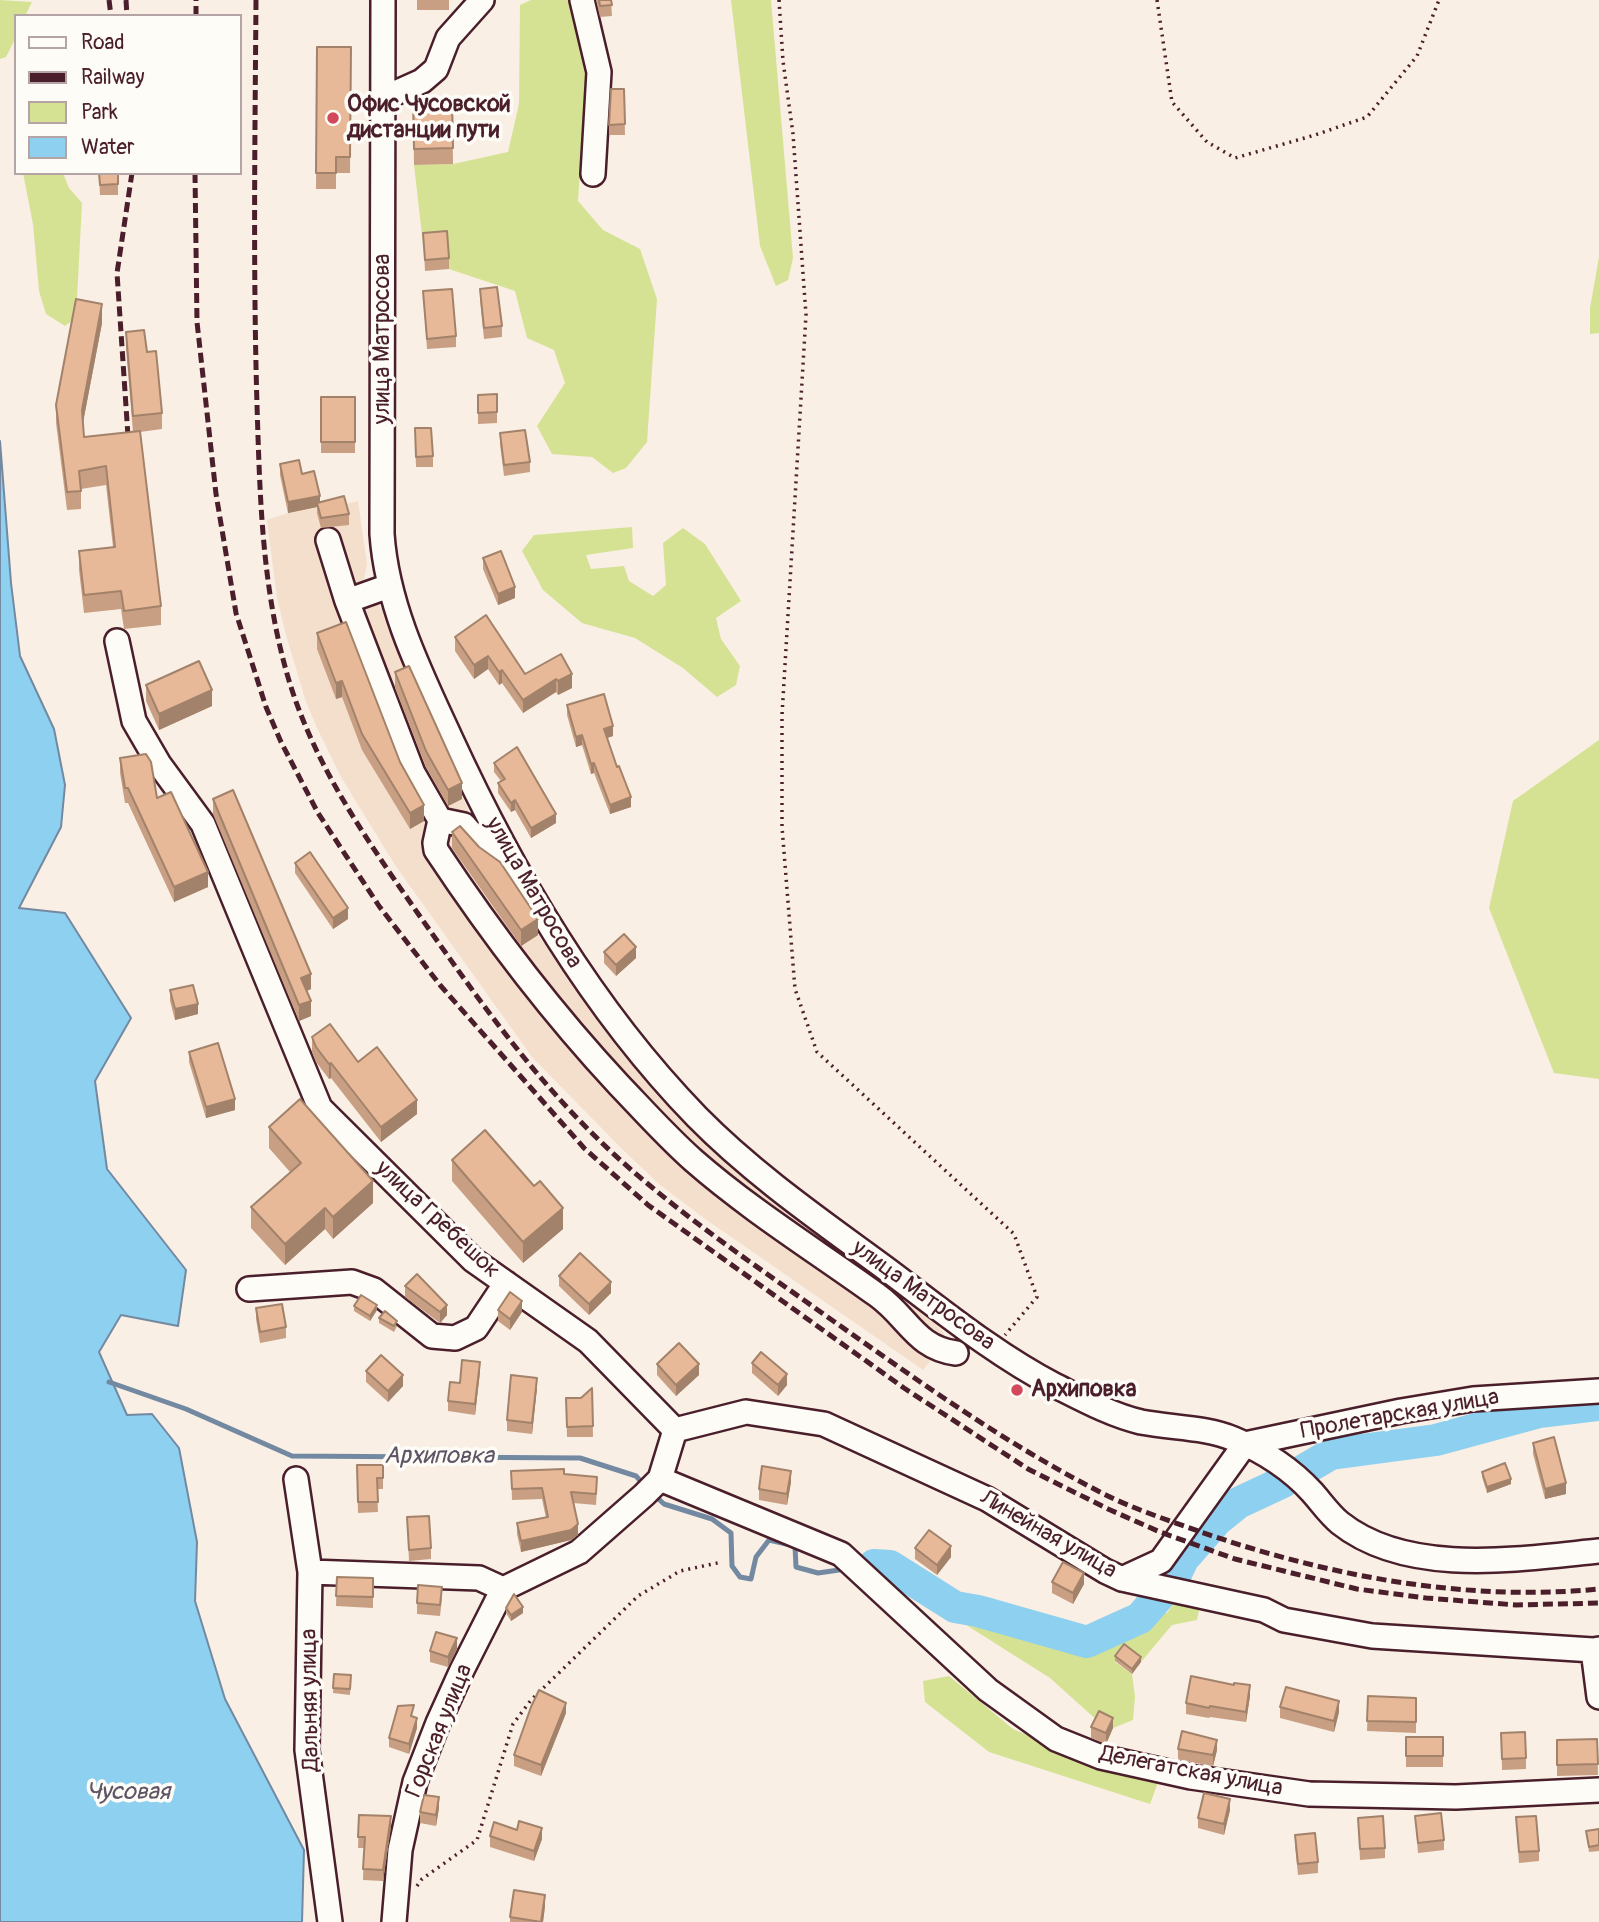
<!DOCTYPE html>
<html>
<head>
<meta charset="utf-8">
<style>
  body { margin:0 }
  #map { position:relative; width:1599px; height:1922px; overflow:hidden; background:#f9efe4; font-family:Pangolin,sans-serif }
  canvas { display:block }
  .legend { position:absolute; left:14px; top:14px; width:228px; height:161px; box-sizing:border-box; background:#fdfcf7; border:2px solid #b5a4a5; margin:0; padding:9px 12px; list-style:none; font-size:21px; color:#4a1f2b }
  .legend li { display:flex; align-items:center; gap:14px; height:35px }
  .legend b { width:35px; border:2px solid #b5a4a5 }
</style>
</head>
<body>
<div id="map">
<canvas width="1599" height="1922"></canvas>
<ul class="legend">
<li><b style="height:9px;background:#fdfcf7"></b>Road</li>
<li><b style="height:9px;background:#4a1f2b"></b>Railway</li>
<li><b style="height:19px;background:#d5e294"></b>Park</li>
<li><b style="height:19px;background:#8ed0f0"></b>Water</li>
</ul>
</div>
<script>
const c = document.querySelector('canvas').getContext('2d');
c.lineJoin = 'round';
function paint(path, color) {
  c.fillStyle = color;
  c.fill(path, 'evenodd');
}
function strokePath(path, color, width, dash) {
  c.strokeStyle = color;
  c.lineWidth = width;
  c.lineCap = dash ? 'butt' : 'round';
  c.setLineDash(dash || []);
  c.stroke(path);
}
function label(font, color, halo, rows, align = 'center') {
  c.font = font + ' Pangolin,sans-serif';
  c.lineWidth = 7;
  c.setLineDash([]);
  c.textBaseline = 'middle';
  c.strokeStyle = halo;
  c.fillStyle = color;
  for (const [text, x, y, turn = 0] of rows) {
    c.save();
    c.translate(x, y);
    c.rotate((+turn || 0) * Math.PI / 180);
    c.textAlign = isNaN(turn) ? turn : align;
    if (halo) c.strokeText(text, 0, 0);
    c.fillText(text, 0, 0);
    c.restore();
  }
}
paint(new Path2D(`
  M299 471 321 509 358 501 367 564 364 579 381 609 385 608 389 616 386 618 409 682 472 818 488 861 538 935 599 1017 682 1120 702 1141 929 1317 944 1333 946 1342 923 1370 701 1216 659 1184 621 1148 532 1057 395 865 341 777 318 730 306 702 286 635 277 598 267 520 288 513 280 475Z`), '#f4dfcd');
paint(new Path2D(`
  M0 0 32 2 25 16H16V37L6 57 0 59Z
  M531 0H573L586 71 578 201 603 230 640 249 657 299 647 442 626 468 613 473 592 457 552 454 537 426 565 383 554 350 527 338 515 291 449 269 447 242 423 244 414 165 453 164 508 152 519 104 520 5Z
  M731 0H771L793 258 788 280 776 286 760 246Z
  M23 173H63L69 188 82 203 76 318 65 326 46 314 39 291 33 224Z
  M1599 257V333L1590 334V308Z
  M632 527 633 548 586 555 591 569 624 566 629 581 653 596 666 585 663 543 683 528 705 544 741 601 716 618 721 639 740 666 736 685 717 697 683 668 635 638 582 623 543 590 522 551 534 535Z
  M1599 740V1079L1554 1073 1489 908 1513 801Z
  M907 1569 977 1602 1063 1628 1092 1634 1138 1614 1167 1613 1175 1602 1200 1605 1197 1620 1172 1625 1141 1662 1124 1650 1115 1662 1132 1674 1135 1697 1133 1720 1113 1728 1099 1722 1050 1678 952 1616 895 1584Z
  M949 1676 1013 1729 1084 1760 1160 1777 1150 1804 989 1752 925 1702 923 1681Z`), '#d5e294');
const water = new Path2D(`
  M0 441 11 583 20 656 54 729 65 785 61 827 19 908 65 913 131 1018 95 1081 107 1169 186 1270 178 1326 121 1315 99 1352 127 1415 152 1414 179 1448 197 1542 195 1601 225 1699 304 1850 302 1922H0Z`);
paint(water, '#8ed0f0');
strokePath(water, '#7389a1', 2);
strokePath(new Path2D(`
  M109 1382 186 1409 292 1456 580 1458 636 1476 645 1486
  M652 1493 664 1504 712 1519 731 1533 732 1566 740 1577 751 1579 756 1557 769 1540 795 1546 796 1567 818 1573 839 1570`), '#7389a1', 5);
strokePath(new Path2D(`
  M874 1565 890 1566 955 1607 978 1611 1087 1642 1140 1618 1173 1580 1183 1559 1217 1520 1238 1503 1283 1482 1331 1454 1436 1440 1539 1412 1599 1405`), '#8ed0f0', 32);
const minor = new Path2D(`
  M383 0 382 534C387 606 420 672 450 737 513 874 591 1008 697 1117 753 1174 821 1221 885 1268 940 1309 993 1353 1054 1385 1082 1399 1111 1415 1141 1422 1172 1428 1206 1427 1234 1439 1263 1451 1290 1468 1312 1492 1321 1502 1329 1514 1340 1523 1408 1577 1519 1559 1599 1551
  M582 0 599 72 593 174
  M384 98 422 81 436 69 448 38 482 0
  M328 540 347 601
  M389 586 347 601 413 773 440 820 435 843 436 850C491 933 551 1012 619 1085 643 1110 667 1137 693 1160 750 1210 816 1251 877 1295 908 1317 916 1348 956 1353
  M117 641 134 721 159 764 203 824 320 1108 473 1260 588 1341 675 1430
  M440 820 464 825 489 854 505 865 516 868
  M249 1289 352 1282 374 1290 432 1336 455 1338 476 1328 506 1283
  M675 1430 746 1412 824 1424 987 1499 1105 1571 1122 1579 1264 1610 1284 1620 1372 1636 1593 1650 1599 1649
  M1245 1444 1401 1411 1473 1399 1599 1391
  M296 1479 310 1572 307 1750 330 1922
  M660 1479 841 1554 988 1690 1056 1739 1101 1757 1191 1777 1309 1794 1456 1797 1599 1790
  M310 1572 479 1578 503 1589
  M1122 1579 1161 1561 1245 1444
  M503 1589 579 1552 644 1495 660 1479 675 1430
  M1593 1650 1599 1697
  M394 1922 400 1850 415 1782 438 1723 462 1670 503 1589`);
strokePath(minor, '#4a1f2b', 28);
strokePath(new Path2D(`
  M779 0 783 61 793 134 806 315 782 715V827L795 989 817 1052 1014 1234 1037 1297 1005 1335
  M1157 0 1172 102 1207 142 1235 158 1315 135 1367 117 1417 56 1439 0
  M417 1886 422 1879 477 1840 513 1724 531 1700 638 1596 680 1571 722 1562`), '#4a1f2b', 3.5, [2, 5]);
strokePath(minor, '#fdfcf7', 23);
strokePath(new Path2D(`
  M109 0 111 16
  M126 0 127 16
  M256 0C255 135 253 270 257 405 260 500 262 595 291 687 318 771 369 843 419 915 469 986 519 1058 580 1121 652 1196 738 1253 822 1313 913 1377 1002 1442 1102 1493 1133 1509 1168 1520 1201 1532 1328 1576 1465 1602 1599 1589
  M196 16V0
  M195 173 197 322 216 494 236 613 266 707 281 742 318 813 379 906 440 985 584 1148 648 1205 904 1388 1028 1469 1108 1509 1160 1532 1235 1559 1357 1589 1426 1598 1516 1605 1599 1603
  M129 451 117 273 132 173`), '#4a1f2b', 5, [10, 5]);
paint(new Path2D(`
  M417 0H449V10H417Z
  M596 0H611L612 16 600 17Z
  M317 47H351L350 173H336V189H316Z
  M624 89 625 135H609V125Z
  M452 98 453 164 414 165 413 99Z
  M99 173H118V195H100Z
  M423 233 449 258V269L425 271Z
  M480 289 502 326V337L484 339 480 300Z
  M423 291 456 336V347L427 349Z
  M102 323 83 422 84 437 133 432 126 348V332L147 352 162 413V429L140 432 161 606V625L124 629 121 609 84 613 79 570V551L113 547 106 485 81 489V509L67 510 56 423V405Z
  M497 394V423L478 424V395Z
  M321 397H355V453H321Z
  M500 433 530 462V472L504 476 500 444Z
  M415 439 433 456V467H416Z
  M280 464 302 474 320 502 349 514V525L321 528 317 513V507L288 513 280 475Z
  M483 558 515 598 498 605 483 569Z
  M317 633 400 762 424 821 410 829 362 750 342 697 336 699 317 649Z
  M455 637 525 674 561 654 572 688 558 695 556 692 523 713 502 683 499 685 488 669 474 679 455 651Z
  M395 672 462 799 448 806 426 767 395 688Z
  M146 685 212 706 159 730 146 701Z
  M567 705 613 736 607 738 631 807 610 814 594 773 591 774 582 745 576 747 567 715Z
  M120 758 157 798 208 887 174 902 128 803H125L120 773Z
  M494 763 556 823 531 838 515 810 511 812 498 793V783L501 781 494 772Z
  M213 799 311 989 307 991 311 1016 299 1021 213 814Z
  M452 832 479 847 538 935 521 946 452 848Z
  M295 863 348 919 333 929 295 873Z
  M604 952 636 958 616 976 604 963Z
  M170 990 198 1014 175 1020 170 1001Z
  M312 1037 358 1062 417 1114 381 1142 331 1078 329 1079 316 1062 312 1052Z
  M189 1052 235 1110 206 1118 189 1062Z
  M269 1127 373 1203 333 1239 325 1229 285 1265 251 1228V1207L290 1172 269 1148Z
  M452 1160 534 1186 563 1229 523 1263 452 1181Z
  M559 1276 611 1293 589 1315 559 1286Z
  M405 1286 447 1315 440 1323 405 1297Z
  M354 1306 377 1310 370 1321 354 1311Z
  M256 1308 286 1327V1338L260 1343 256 1319Z
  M498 1310 522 1312 510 1330 498 1321Z
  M379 1318 397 1326 394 1332 379 1323Z
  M752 1363 787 1385 778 1396 752 1373Z
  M657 1364 699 1375 676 1396 657 1375Z
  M366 1371 403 1386 388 1402 366 1382Z
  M480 1372 475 1415 448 1411V1401Z
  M537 1388 532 1434 507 1431V1420Z
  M592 1388 593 1437H567L566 1398H581Z
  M1533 1443 1566 1494 1545 1499 1533 1454Z
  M357 1465H383V1489H377L378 1512 358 1513Z
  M511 1471 564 1474 597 1488 596 1505 573 1503 578 1535 571 1540 521 1552 517 1534V1523L546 1518 542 1499 512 1500Z
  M1482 1472 1511 1484 1487 1493 1482 1477Z
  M791 1482 787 1505 759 1500V1489Z
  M407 1517 431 1548V1559L409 1561Z
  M915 1548 951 1557 937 1575 915 1559Z
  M337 1577 373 1578V1608L336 1606Z
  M1052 1582 1084 1584 1073 1604 1052 1593Z
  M442 1598 440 1616 417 1614V1603Z
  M506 1608 523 1613 511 1621 506 1613Z
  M457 1649 448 1667 430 1662V1651Z
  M1115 1656 1141 1662 1132 1674 1115 1661Z
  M334 1674 351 1675 350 1695 333 1693Z
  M1250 1696 1246 1722 1210 1717 1209 1718 1186 1714V1703Z
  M1368 1696 1416 1698V1733L1367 1731Z
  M1280 1707 1339 1712 1334 1732 1280 1718Z
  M566 1713 541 1776 514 1766V1755Z
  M414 1715 413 1717 417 1728 409 1754 389 1747V1738Z
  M1091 1727 1113 1728 1106 1744 1091 1738Z
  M1501 1733 1526 1758V1769L1502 1770Z
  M1406 1737H1443V1767H1406Z
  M1597 1739 1598 1775 1557 1776V1740Z
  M1178 1749 1217 1750 1213 1766 1178 1760Z
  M439 1808 436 1826 420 1823V1812Z
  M1230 1810 1224 1835 1198 1828V1818Z
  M359 1815 391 1827 383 1881 363 1880 364 1848H358Z
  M1415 1816 1444 1840V1850L1418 1853Z
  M1516 1817 1539 1851V1861L1519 1863Z
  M1358 1818 1385 1848V1858L1360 1860Z
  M1599 1829V1851L1589 1852 1586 1831Z
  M1295 1835 1318 1862V1873L1298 1875 1295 1845Z
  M490 1836 542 1839 534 1861 490 1847Z
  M545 1906 543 1922H510V1917Z`), '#c89f83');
paint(new Path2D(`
  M102 304V323L82 428V410Z
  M320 496V506L317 503V507L288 513V502Z
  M515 587V598L498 605V594Z
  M488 656V669L474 679V665Z
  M502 670V683L499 685V672Z
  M572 674V688L558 695V681Z
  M556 679V692L523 713V700Z
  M342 681V697L336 699V683Z
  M212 690V706L159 730V714Z
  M613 726V736L604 739V729Z
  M582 735V745L576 747V737Z
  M594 763V773L591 774V764Z
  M462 783V799L448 806V790Z
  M631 797V807L610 814V805Z
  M515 800V810L511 812V803Z
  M424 805V821L410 829V813Z
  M556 814V823L531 838V828Z
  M208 872V887L174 902V887Z
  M348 908V919L333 929V918Z
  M538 919V935L521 946V930Z
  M636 947V958L616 976V965Z
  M311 974V989L301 993V978Z
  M311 1001V1016L299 1021V1005Z
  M198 1004V1014L175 1020V1009Z
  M331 1063V1078L329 1079V1064Z
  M235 1099V1110L206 1118V1107Z
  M417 1100V1114L381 1142V1127Z
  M373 1181V1203L333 1239V1217Z
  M325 1208V1229L285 1265V1244Z
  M563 1208V1229L523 1263V1242Z
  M611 1282V1293L589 1315V1304Z
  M522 1301V1312L510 1330V1319Z
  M377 1305V1310L370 1321V1316Z
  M447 1305V1315L440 1323V1312Z
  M480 1362V1372L475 1415V1404Z
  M699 1364V1375L676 1396V1385Z
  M787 1374V1385L778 1396V1385Z
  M403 1375V1386L388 1402V1391Z
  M537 1378V1388L532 1434V1423Z
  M791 1471V1482L787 1505V1494Z
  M1511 1479V1484L1487 1493V1487Z
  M1566 1483V1494L1545 1499V1489Z
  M578 1524V1535L571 1540 521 1552V1541Z
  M951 1546V1557L937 1575V1565Z
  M1084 1573V1584L1073 1604V1593Z
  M523 1607V1613L511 1621V1615Z
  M457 1638V1649L448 1667V1657Z
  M1141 1657V1662L1132 1674V1669Z
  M1250 1685V1696L1246 1722V1712Z
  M1339 1701V1712L1334 1732V1721Z
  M566 1703V1713L541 1776V1765Z
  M417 1718V1728L409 1754V1744Z
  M1113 1718V1728L1106 1744V1733Z
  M1217 1740V1750L1213 1766V1755Z
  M439 1797V1808L436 1826V1815Z
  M1230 1799V1810L1224 1835V1824Z
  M391 1816V1827L383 1881V1870Z
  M542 1828V1839L534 1861V1851Z
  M545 1895V1906L543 1922H541Z`), '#a2826a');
const building = new Path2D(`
  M599 0H611L612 5 600 6Z
  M317 47H351L350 157H336V173H316Z
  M611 89H624L625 124 609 125Z
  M452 98 453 148 414 149 413 99Z
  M99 173H118V184L100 185Z
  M447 231 449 258 425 260 423 233Z
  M497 287 502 326 484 328 480 289Z
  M452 289 456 336 427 339 423 291Z
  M76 299 102 304 82 410 84 437 140 431 161 606 124 611 121 591 84 595 79 551 115 547 106 466 79 471 81 491 67 492 56 405Z
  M144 330 147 352 156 351 162 413 133 416 126 332Z
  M497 394V412L478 413V395Z
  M321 397H355V442H321Z
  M415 428H431L433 456 416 457Z
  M525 430 530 462 504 465 500 433Z
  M299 460 302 474 314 471 320 496 288 502 280 464Z
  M344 496 349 514 321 518 317 503Z
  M501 551 515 587 498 594 483 558Z
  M486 615 525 674 561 654 572 674 558 681 556 679 523 700 502 670 499 672 488 656 474 665 455 637Z
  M346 622 400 762 424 805 410 813 362 734 342 681 336 683 317 633Z
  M199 661 212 690 159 714 146 685Z
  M409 666 462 783 448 790 426 751 395 672Z
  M604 694 613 726 604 729 617 767 619 766 631 797 610 805 594 763 591 764 582 735 576 737 567 705Z
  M517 747 556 814 531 828 515 800 511 803 498 783 505 779 494 763Z
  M146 754 151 762 157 798 171 792 208 872 174 887 128 788H125L120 758Z
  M233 790 311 974 301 978 311 1001 299 1005 213 799Z
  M460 826 479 847 500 862 538 919 521 930 452 832Z
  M310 852 348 908 333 918 295 863Z
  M624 934 636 947 616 965 604 952Z
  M193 985 198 1004 175 1009 170 990Z
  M330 1024 358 1062 377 1047 417 1100 381 1127 331 1063 329 1064 316 1047 312 1037Z
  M218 1043 235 1099 206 1107 189 1052Z
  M300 1099 373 1181 333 1217 325 1208 285 1244 251 1207 301 1163 269 1127Z
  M485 1130 534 1186 540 1181 563 1208 523 1242 452 1160Z
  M580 1253 611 1282 589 1304 559 1276Z
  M417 1274 447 1305 440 1312 405 1286Z
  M510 1292 522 1301 510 1319 498 1310Z
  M361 1295 377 1305 370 1316 354 1306Z
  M282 1304 286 1327 260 1332 256 1308Z
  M385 1311 397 1321 394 1326 379 1318Z
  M679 1343 699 1364 676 1385 657 1364Z
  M761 1352 787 1374 778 1385 752 1363Z
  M381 1355 403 1375 388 1391 366 1371Z
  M462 1360 480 1362 475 1404 448 1401 450 1382 460 1383Z
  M511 1375 537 1378 532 1423 507 1420Z
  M592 1388 593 1426 567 1427 566 1398H581Z
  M1554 1437 1566 1483 1545 1489 1533 1443Z
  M1505 1463 1511 1479 1487 1487 1482 1472Z
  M357 1465H383V1478H377L378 1502H358Z
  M762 1466 791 1471 787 1494 759 1489Z
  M564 1469V1474L597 1477 596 1494 571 1492 578 1524 571 1530 521 1541 517 1523 548 1517 542 1488 512 1489 511 1471Z
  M429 1516 431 1548 409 1550 407 1517Z
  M929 1530 951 1546 937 1565 915 1548Z
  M1063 1562 1084 1573 1073 1593 1052 1582Z
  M337 1577 373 1578V1597L336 1596Z
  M418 1585 442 1587 440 1605 417 1603Z
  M514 1594 523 1607 511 1615 506 1608Z
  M436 1632 457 1638 448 1657 430 1651Z
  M1124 1644 1141 1657 1132 1669 1115 1656Z
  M334 1674 351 1675 350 1689 333 1688Z
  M1191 1676 1234 1685V1683L1250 1685 1246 1712 1210 1706 1209 1708 1186 1703Z
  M1286 1687 1339 1701 1334 1721 1280 1707Z
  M539 1690 566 1703 541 1765 514 1755 531 1707Z
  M1368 1696 1416 1698V1722L1367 1721Z
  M414 1705 411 1716 417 1718 409 1744 389 1738 398 1706Z
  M1099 1711 1113 1718 1106 1733 1091 1727Z
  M1182 1731 1217 1740 1213 1755 1178 1749Z
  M1525 1732 1526 1758 1502 1759 1501 1733Z
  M1406 1737H1443V1756H1406Z
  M1597 1739 1598 1764 1557 1765V1740Z
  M1204 1793 1230 1799 1224 1824 1198 1818Z
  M424 1795 439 1797 436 1815 420 1812Z
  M1441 1813 1444 1840 1418 1843 1415 1816Z
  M359 1815 391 1816 383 1870 363 1869 365 1837H358Z
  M1383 1816 1385 1848 1360 1849 1358 1818Z
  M1536 1816 1539 1851 1519 1852 1516 1817Z
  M519 1821 542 1828 534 1851 490 1836 494 1822 517 1830Z
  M1599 1829V1845L1589 1847 1586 1831Z
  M1315 1833 1318 1862 1298 1864 1295 1835Z
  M514 1890 545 1895 541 1922 510 1917Z`);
paint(building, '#e8b998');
strokePath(building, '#a2826a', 2);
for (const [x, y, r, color] of [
  [333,118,7,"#d1495b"],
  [1017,1390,7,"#d1495b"]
]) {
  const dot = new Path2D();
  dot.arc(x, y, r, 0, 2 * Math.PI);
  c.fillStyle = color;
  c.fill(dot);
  strokePath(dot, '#fdfcf7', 2.5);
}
label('bold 23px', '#4a1f2b', '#fdfcf7', [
  ["Офис Чусовской",347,105],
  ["дистанции пути",347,131],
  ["Архиповка",1031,1390]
], 'left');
label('23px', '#4a1f2b', '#fdfcf7', [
  ["улица Матросова",383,339,-90],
  ["улица Матросова",533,893,60],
  ["улица Гребешок",437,1220,43],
  ["улица Матросова",923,1296,36],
  ["Пролетарская улица",1400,1415,-10],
  ["Линейная улица",1048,1535,30],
  ["Дальняя улица",311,1700,-91],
  ["Горская улица",440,1731,-68],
  ["Делегатская улица",1191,1772,11]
]);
label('italic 24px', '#5e5466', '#fdfcf7', [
  ["Архиповка",439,1457],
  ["Чусовая",128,1793]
]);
</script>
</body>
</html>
